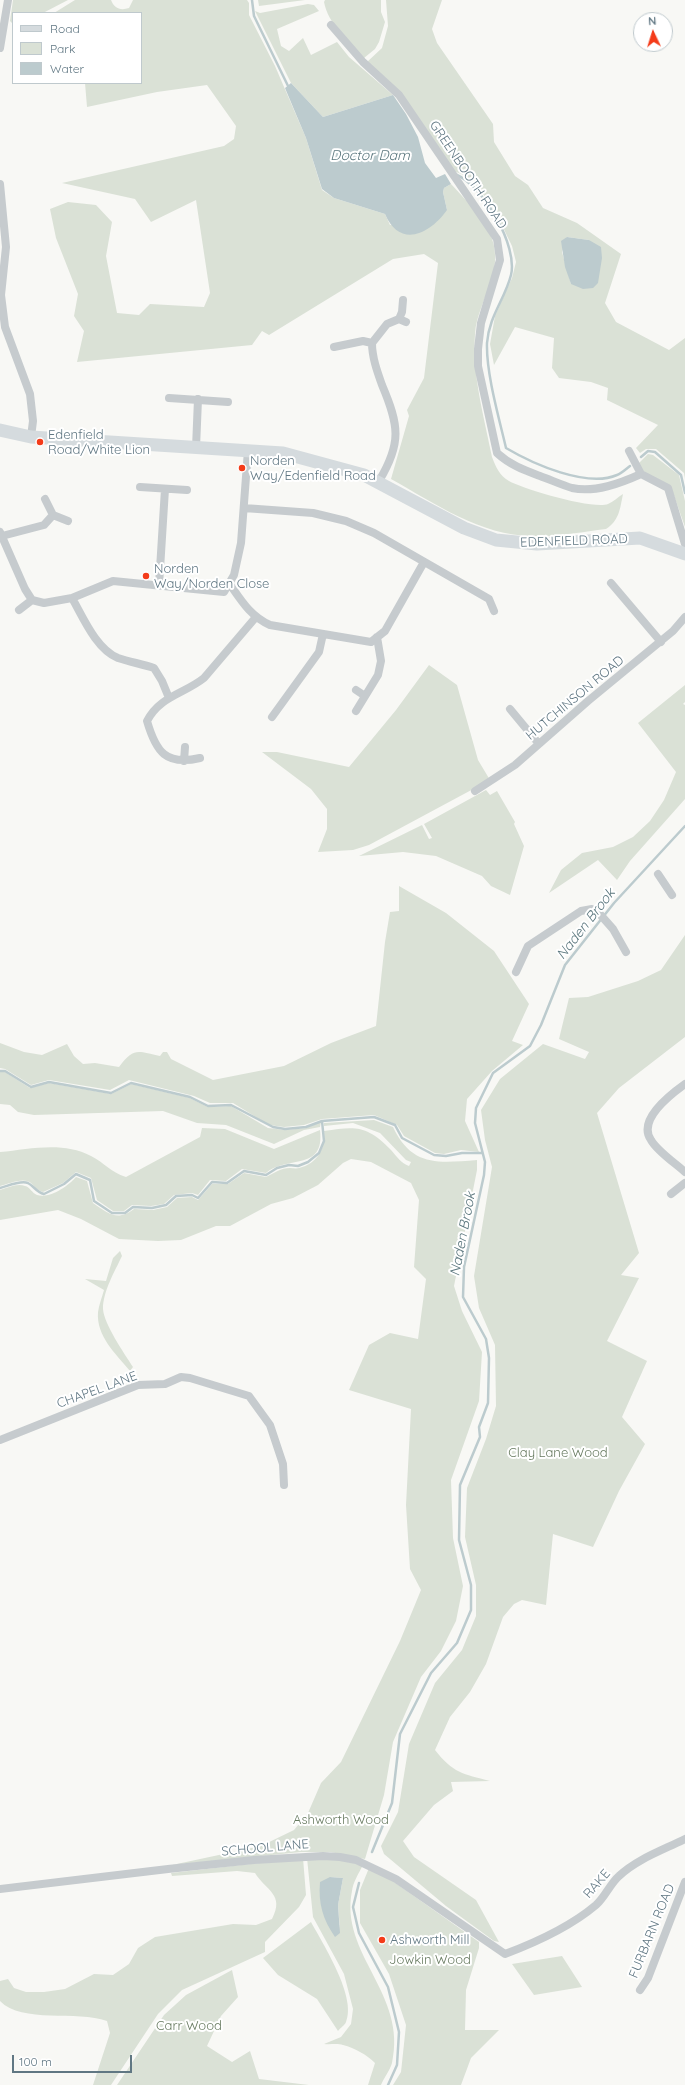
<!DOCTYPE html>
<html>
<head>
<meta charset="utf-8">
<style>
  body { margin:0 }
  #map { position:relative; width:685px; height:2085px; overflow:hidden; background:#f8f8f5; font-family:Quicksand,sans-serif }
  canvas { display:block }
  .legend { position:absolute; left:12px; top:12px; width:130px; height:72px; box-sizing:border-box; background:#fff; border:1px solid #bfc9cd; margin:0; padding:5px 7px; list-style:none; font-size:12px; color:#607783 }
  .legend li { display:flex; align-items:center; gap:8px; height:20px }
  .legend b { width:20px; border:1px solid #bfc9cd }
  .north { position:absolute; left:633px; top:12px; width:40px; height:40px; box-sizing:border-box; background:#fff; border:1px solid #bfc9cd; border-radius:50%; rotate:356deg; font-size:11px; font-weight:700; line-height:16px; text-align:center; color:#607783 }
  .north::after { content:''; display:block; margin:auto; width:14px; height:18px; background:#f43b19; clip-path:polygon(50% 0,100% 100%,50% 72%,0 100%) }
  .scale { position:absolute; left:12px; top:2055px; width:120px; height:18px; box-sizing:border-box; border:2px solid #607783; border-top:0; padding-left:5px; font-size:12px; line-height:14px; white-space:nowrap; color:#607783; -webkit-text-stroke:3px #fff; paint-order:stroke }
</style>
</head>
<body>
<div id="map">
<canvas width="685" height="2085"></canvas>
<ul class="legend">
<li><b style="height:5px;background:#d5dbde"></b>Road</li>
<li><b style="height:11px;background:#dae1d6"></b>Park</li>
<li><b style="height:11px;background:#bccbce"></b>Water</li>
</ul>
<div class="north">N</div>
<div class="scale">100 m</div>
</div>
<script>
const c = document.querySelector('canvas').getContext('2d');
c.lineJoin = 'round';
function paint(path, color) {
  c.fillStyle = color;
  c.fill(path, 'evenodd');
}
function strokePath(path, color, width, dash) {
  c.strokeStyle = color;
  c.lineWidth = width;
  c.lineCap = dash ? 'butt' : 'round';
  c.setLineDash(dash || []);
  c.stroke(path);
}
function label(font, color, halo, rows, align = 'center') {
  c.font = font + ' Quicksand,sans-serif';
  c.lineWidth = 4;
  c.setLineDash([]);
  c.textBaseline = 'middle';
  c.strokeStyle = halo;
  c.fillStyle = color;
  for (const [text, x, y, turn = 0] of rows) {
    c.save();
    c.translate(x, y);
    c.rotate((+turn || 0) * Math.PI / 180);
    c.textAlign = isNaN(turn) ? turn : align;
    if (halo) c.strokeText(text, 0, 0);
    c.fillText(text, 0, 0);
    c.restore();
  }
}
paint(new Path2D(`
  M13 0H68L43 13H13V24L10 21Z
  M75 0H111C114 8 120 11 129 8L133 0H247L249 3V15L275 66 306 138 322 190 334 198 385 214 390 225 447 210 443 192 444 188 451 184C468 203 495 227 495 255 496 263 493 274 490 281 486 299 476 315 475 334 472 375 484 416 492 457 496 467 499 475 509 481 523 489 594 510 608 504 613 502 618 497 623 494 620 509 619 521 606 529 582 532 556 537 532 536 481 536 434 503 391 479L409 416 407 410 424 378 438 263 424 254 393 259 269 335 262 331 252 345 77 362 84 331 74 316 78 294 56 238 50 209 68 202 96 205 112 222 106 256 117 313 139 315 150 304 204 307 210 293 196 200 151 222 135 199 62 183 224 146 234 139 236 126 207 85 157 92 87 107 85 83H141V13H54Z
  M258 0H305L259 6Z
  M325 0H381V12L385 22 379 42 375 49 364 58C349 42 328 24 324 2Z
  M386 0H442L432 29 437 43 493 124 494 142 515 176 528 185 543 208 577 223 621 254 605 303 616 322 669 350 685 338V479L684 473 656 449H646L640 453 636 448 658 425 607 400 608 388 591 382 559 378 552 368 554 338 515 327 494 365 490 344 495 316 512 278 516 262 512 246 494 209 476 185 466 176 454 171 389 81 367 62 382 48 388 26ZM567 237 589 240 598 274V283L571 284 562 252Z
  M308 4 314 5 319 11 277 29 281 46 289 51 303 38 311 55 337 42 349 57 393 95 323 117 291 83 255 11 260 13Z
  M648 454 653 455 679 475 685 501V527L671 487 643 471 639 463Z
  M429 665 457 685 478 760 490 780 369 845 353 850 318 852 327 829V809L311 789 262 752H277L349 767 396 710Z
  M685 685V702L683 704 685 705V799L630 861 617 880 598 860 549 893 561 870 582 853 613 847 633 837 650 821 664 800 676 772 638 723Z
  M486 790 490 795 497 791 515 822 514 824 524 846 510 895 491 886 482 876 436 856 403 852 359 856 422 825 429 839 432 838 424 824Z
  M399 886 446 913 494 951 529 1004 512 1041 523 1045 492 1071 467 1099 465 1121 479 1152 461 1150 444 1154 435 1153 404 1136 397 1125 374 1115 322 1119 304 1125 284 1127 269 1125 233 1103H210L194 1096 129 1080 110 1090 49 1080 31 1085 5 1069 0 1068V1043L24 1052 42 1055 67 1044 74 1056 83 1064 95 1063 119 1067C134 1047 137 1051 160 1056L163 1052H167L171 1059 213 1080 284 1066 331 1043 376 1026 385 942 390 912 399 911Z
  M685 935V1037L619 1088 597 1113 639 1253 621 1275 639 1278 607 1341 647 1361 622 1417 645 1444 619 1491 593 1547 553 1534 546 1605 522 1600 514 1604 503 1617 486 1664 470 1692 450 1717 435 1750C453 1773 463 1774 490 1781L451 1782 453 1791 434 1805 403 1841 414 1857 476 1900 499 1942 494 1941 446 1906 384 1854 381 1846 398 1812 409 1744 435 1683 462 1650 476 1616V1585L465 1537 467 1488 486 1439 496 1406 495 1345 479 1308 474 1276 492 1167 485 1140 481 1110 500 1079 543 1044 585 1059 589 1052 559 1039 569 998 588 997 638 981 661 970Z
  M0 1072H5L30 1088 49 1083 111 1094 131 1084 190 1098 208 1107 231 1106 268 1128 285 1130 306 1128 321 1122 320 1127 304 1130 274 1144 226 1125 197 1123 163 1111 34 1115 18 1112 10 1105 0 1104Z
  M374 1120 393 1127C412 1167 438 1163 477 1160V1170L454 1286 462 1311 482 1352 479 1401 451 1480 453 1538 463 1586 456 1621 441 1651 421 1677 393 1742 384 1795 365 1859 330 1852H301L172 1865 261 1846 294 1830 308 1813 321 1783 341 1762 400 1641 421 1590 410 1569 406 1505 411 1409 349 1390 369 1345 390 1333 418 1339 426 1279 414 1267 419 1200 411 1183 371 1162 351 1159 343 1163 318 1185 293 1198 271 1204 230 1226H216L181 1240 158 1241 119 1239 81 1219 58 1210 0 1220V1190C7 1188 17 1183 25 1186 30 1187 32 1193 37 1195 50 1199 68 1186 76 1177L87 1181 93 1203C108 1213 117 1222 134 1209L153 1210 167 1207 177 1198 192 1197 198 1200 212 1184H228L244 1173 266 1177C274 1173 281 1168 290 1168 293 1168 296 1169 299 1168 317 1164 326 1148 324 1131 356 1126 367 1125 391 1150 397 1157 401 1163 409 1166L411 1162 406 1160 380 1133 353 1123 324 1126V1123Z
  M202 1128 225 1129 274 1149 320 1130C325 1172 287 1155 266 1173L242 1169 226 1181 210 1180 198 1195 192 1193 174 1195 164 1204 151 1206 132 1205 124 1211H113L97 1200 91 1178 76 1172 63 1183 43 1192C37 1190 35 1187 31 1183 23 1177 9 1184 0 1186V1152C30 1149 63 1141 91 1156 105 1163 110 1172 126 1177L200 1137Z
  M120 1251 122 1256C115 1271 103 1291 103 1309 104 1324 124 1353 133 1367L130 1371C116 1354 96 1336 98 1312 99 1305 102 1297 104 1290L85 1279 106 1281 113 1258Z
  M303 1858 306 1895 299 1907 265 1942V1952L182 1990 158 2014 111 2085H93L110 2033 107 2021C77 2010 22 2024 0 2001V1981L8 1979 14 1988 26 1992H44L65 1989 94 1974 113 1975 129 1964 138 1948 155 1937 233 1924 256 1925 272 1919C285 1894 266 1891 255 1873L237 1871 172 1876 171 1873Z
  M307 1858H328L363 1865C359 1873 353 1882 352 1891 339 1954 408 1994 392 2063 390 2070 384 2078 381 2085H368L375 2063C367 2055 355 2048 343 2045 337 2043 330 2045 324 2044L341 2037 351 2024 353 2009 344 1974 313 1917ZM330 1877 343 1878 338 1905 340 1930Z
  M369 1868 387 1877 479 1942V1948L466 1990 465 2030H499L471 2058 461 2085H393L401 2072 406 2025 389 1974 360 1923V1890Z
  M311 1922C323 1944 357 1997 346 2022 345 2025 340 2028 338 2031L317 1999 278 1975 263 1958Z
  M562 1956 582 1987 534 1995 512 1964Z
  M232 1970 238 1997 221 2016 207 2046 232 2062 250 2051 259 2079 309 2085H117L164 2015 186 1995Z`), '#dae1d6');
paint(new Path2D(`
  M291 83 323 117 393 95 406 114 418 137 425 163 436 178 445 174 451 184 444 188 443 192 447 210C430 234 400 249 385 214L334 198 322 189 306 138 285 88Z
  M567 237 589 240 601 247 602 258 598 283 593 288 583 289 571 284 565 267 561 241Z
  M330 1877 343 1878 338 1905 340 1933 335 1937C323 1920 318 1903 320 1882Z`), '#bccbce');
strokePath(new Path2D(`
  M252 0 254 16 289 88
  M457 175C484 187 518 246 511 275 505 299 489 316 487 343 486 373 499 418 506 448 533 464 587 488 617 475 622 473 626 469 630 466
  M641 457 648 451 655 452 681 475 685 493
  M0 1071H5L31 1087 49 1082 111 1093 131 1083 190 1097 208 1106 231 1105 273 1127 285 1129 306 1127 322 1121 374 1117 395 1125 402 1138 434 1155 446 1156 462 1153H481
  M0 1188C8 1186 20 1180 28 1183 34 1186 36 1192 44 1194L64 1184 76 1174 90 1180 94 1201 112 1213H125L133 1207 152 1208 166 1205 176 1196 192 1195 198 1198 212 1182 227 1183 244 1171 266 1175 277 1168 289 1165 298 1166 308 1162 319 1153 324 1141 322 1121
  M372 1852 392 1803 400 1734 431 1673 457 1643 471 1610V1585L459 1540 460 1485 480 1437 479 1427 488 1403 489 1358 486 1339 463 1297 464 1267 484 1175 485 1162 475 1123 476 1108 493 1073 530 1046 541 1025 565 965 614 903 685 826
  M359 1883 353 1907 359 1933 388 1987 399 2032 397 2065 388 2085`), '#bccbce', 2.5);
strokePath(new Path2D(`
  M331 25 363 62 399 95 497 239 500 260 481 323 478 349V366L497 453C510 465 524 470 540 476 551 480 562 485 572 488 595 493 621 483 641 474
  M0 48 8 0
  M0 184 6 247 1 295 5 327 30 394 33 421 31 437
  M403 300 402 312 399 319 406 322
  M334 347 363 341 372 343
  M169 398 228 402
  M196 448 198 399
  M629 451 641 474 668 488 685 544
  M379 481C402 443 399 425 382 385 377 371 372 357 372 343L387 324 399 319
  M140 487 187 490
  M45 499 53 515 68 521
  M244 508 313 513 346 521 374 533 489 599 494 611
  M0 532 25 589 32 600
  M2 536 44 525 53 515
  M229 583C241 600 250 616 270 625L371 642 385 631 424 562
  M611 583 661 642
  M159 585 165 489
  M72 598C83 617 96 649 118 658 130 662 142 664 154 668L162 681 169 698
  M32 600 44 603 72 598 113 581 224 592 234 575 241 543 248 450
  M19 610 32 600
  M356 690 365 696
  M510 709 539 744
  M356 711 378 675 381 661 377 637
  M272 717 319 652 323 634
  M200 758C166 766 156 752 147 721 160 696 184 694 204 678L256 617
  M184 761 185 747
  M475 791 515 765 588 701 673 631 685 617
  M658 874 672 895
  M516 972 528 946 581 911 592 909 598 912 613 929 626 952
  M685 1084C671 1094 637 1120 651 1140 657 1151 675 1163 685 1172
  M671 1194 685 1183
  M0 1440 138 1385 165 1384 181 1377 190 1378 249 1396 270 1425 283 1464 284 1485
  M0 1889 168 1869 254 1860 323 1856 340 1857 356 1860 396 1879 505 1954C537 1942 570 1927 596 1905 605 1897 610 1884 619 1876 637 1859 663 1850 685 1839
  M640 1990 648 1978 685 1882`), '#c6cbce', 8);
strokePath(new Path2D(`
  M0 430 31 437 283 453 364 475 464 528 496 540 537 544 640 538 685 554`), '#d5dbde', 13);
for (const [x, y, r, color] of [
  [40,442,4,"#f43b19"],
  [242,468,4,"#f43b19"],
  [146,576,4,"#f43b19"],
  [382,1940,4,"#f43b19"]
]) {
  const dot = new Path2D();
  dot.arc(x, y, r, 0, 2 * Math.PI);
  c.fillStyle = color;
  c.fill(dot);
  strokePath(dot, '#fff', 1.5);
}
label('13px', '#607783', '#fff', [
  ["GREENBOOTH ROAD",468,175,56],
  ["EDENFIELD ROAD",574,541,-2],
  ["HUTCHINSON ROAD",575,698,-40],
  ["CHAPEL LANE",97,1390,-20],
  ["SCHOOL LANE",265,1848,-5],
  ["RAKE",597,1884,-49],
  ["FURBARN ROAD",652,1931,-68]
]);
label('13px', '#607783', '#fff', [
  ["Edenfield",48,435],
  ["Road/White Lion",48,450],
  ["Norden",250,461],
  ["Way/Edenfield Road",250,476],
  ["Norden",154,569],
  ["Way/Norden Close",154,584],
  ["Ashworth Mill",390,1940]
], 'left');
label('13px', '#677a60', '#fff', [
  ["Clay Lane Wood",558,1453],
  ["Ashworth Wood",341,1820],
  ["Jowkin Wood",430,1960],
  ["Carr Wood",189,2026]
]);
label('italic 14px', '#5b777e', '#fff', [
  ["Doctor Dam",370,156],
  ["Naden Brook",586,924,-52],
  ["Naden Brook",463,1234,-79]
]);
</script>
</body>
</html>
